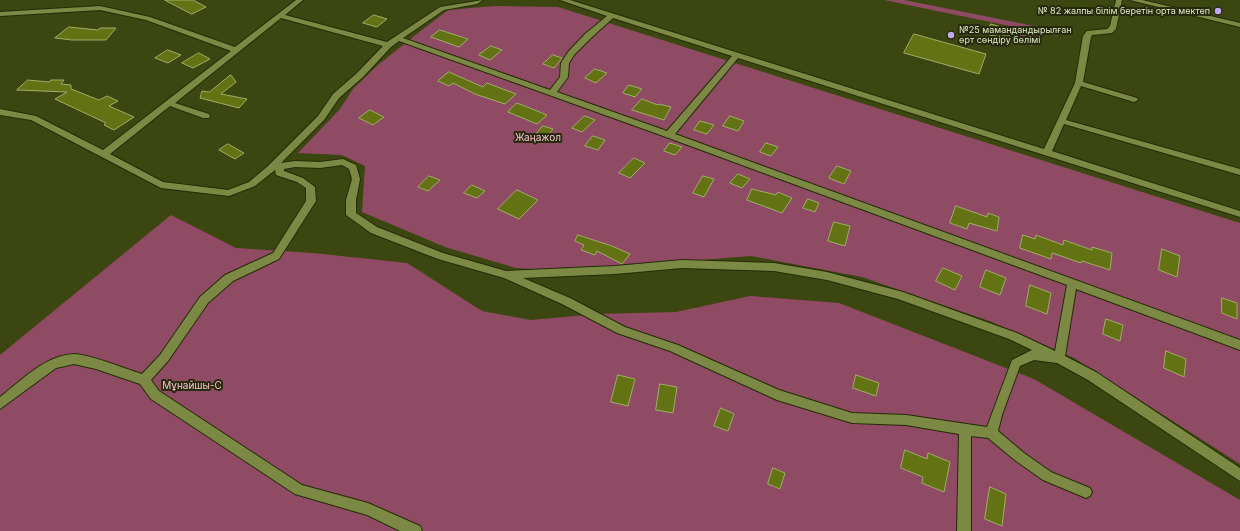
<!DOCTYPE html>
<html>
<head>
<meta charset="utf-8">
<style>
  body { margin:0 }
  canvas { display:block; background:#3c4610 }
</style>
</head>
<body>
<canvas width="1240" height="531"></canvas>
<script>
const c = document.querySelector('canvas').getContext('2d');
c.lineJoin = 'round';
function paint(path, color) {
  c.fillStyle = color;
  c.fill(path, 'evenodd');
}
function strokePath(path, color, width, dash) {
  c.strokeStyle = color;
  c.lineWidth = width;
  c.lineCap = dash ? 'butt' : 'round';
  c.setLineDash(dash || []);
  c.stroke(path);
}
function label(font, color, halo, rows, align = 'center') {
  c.font = font + ' Inter,sans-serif';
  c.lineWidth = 4;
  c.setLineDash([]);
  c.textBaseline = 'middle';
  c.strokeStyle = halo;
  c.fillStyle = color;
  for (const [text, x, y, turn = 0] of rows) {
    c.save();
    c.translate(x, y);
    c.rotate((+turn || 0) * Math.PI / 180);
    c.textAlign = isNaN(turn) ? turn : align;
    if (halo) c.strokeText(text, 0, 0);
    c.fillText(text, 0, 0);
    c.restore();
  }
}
paint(new Path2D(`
  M884 0H904L1059 31 1058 36Z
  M495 6 558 7 1240 223V464L1074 358 992 322 862 277 751 256 561 271 516 268 445 247 362 212 365 166 342 155 298 153 340 109 353 89 378 65 418 33 448 10Z
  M1021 32 1036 36 1032 46 1017 42Z
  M171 215 236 248 313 253 407 263 482 311 531 320 597 314 676 312 750 296 839 303 1034 379 1240 500V531H0V355Z`), '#8f4b63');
const building = new Path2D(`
  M165 0H193L206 7 192 14Z
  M374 15 387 19 377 27 363 23Z
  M991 24 1012 30 1008 40 987 34Z
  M69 27 98 30 100 28H116L106 40H72L55 38Z
  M440 30 468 39 459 47 431 37Z
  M914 34 986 54 979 74 904 53Z
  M491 46 502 50 490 60 479 55Z
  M168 50 181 55 168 63 155 58Z
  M199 53 210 59 193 68 182 63Z
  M553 55 562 58 554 68 543 64Z
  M595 69 607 73 596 83 585 78Z
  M449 72 483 87 487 83 516 94 505 104 475 94 453 83 449 86 438 81Z
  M231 75 236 82 221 94 247 99 239 108 200 98 202 91 209 92Z
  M28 80 49 82 51 80H64L61 84 71 85V89L99 100 107 96 118 101 109 106 134 117 114 130 104 125 106 123 55 99 67 92 17 90Z
  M629 85 642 89 635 97 623 93Z
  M642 99 658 105 659 104 671 107 664 120 632 110Z
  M517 103 547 115 537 124 508 112Z
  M370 110 384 117 373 125 359 118Z
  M585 116 595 120 582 132 572 128Z
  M730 116 744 121 738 131 723 126Z
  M700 121 714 125 707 134 694 130Z
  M543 126 553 129 542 143 532 139Z
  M593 136 605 140 598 150 585 146Z
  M670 143 682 147 675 155 664 151Z
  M766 143 778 147 771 156 760 152Z
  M228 144 244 153 235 159 219 150Z
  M634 158 645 163 630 178 619 173Z
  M837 166 851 171 844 184 829 178Z
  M738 174 750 179 742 188 730 183Z
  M429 176 440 180 428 191 418 187Z
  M703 176 714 179 704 197 693 193Z
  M472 185 485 191 477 198 464 193Z
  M752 189 776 195 778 192 792 198 782 213 747 200Z
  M517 190 538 200 519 219 498 209Z
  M808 199 819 203 815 212 803 208Z
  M956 206 987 217 988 213 999 217 997 231 969 223 967 229 950 223Z
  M834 222 850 226 845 246 828 241Z
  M578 235 612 246 630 254 622 264 597 251 595 255 581 250 584 245 575 241Z
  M1023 235 1035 239 1036 235 1063 245 1064 240 1092 250V247L1112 253 1110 270 1082 261 1081 263 1052 253 1051 259 1020 248Z
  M1162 249 1180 256 1177 277 1159 270Z
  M943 268 962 276 955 290 936 281Z
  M986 270 1006 278 1000 295 980 287Z
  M1030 285 1051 293 1047 314 1026 306Z
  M1222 298 1237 303V319L1222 313Z
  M1106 319 1123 325 1120 341 1103 334Z
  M1166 351 1186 359 1184 377 1164 368Z
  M618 375 635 379 628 406 611 402Z
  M856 375 879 383 876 396 853 388Z
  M660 384 677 387 673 413 656 410Z
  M721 408 734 414 728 431 714 426Z
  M905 450 927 459 928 453 950 462 944 492 922 483 923 477 901 468Z
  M773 468 785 473 780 489 768 484Z
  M990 487 1006 494 1002 526 985 519Z`);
paint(building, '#637213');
strokePath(building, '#9ead68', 1);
const minor = new Path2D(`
  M296 0H303L285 15 387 42 440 7 483 0 477 4 444 10 403 38 550 90 560 77 561 63 568 52 585 34 607 16 560 0H570L1044 149 1075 83 1083 36 1087 31 1107 29 1110 26 1116 0H1122L1116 29 1112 33 1092 35 1091 37 1083 82 1137 98 1138 100 1134 102 1081 86 1066 120 1240 169V175L1064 124 1052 151 1240 211V217L738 58 675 134 1240 340V350L1076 289 1065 356 1096 372 1240 468V481L1088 380 1057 363 1034 360 1020 366 1002 415 998 431 1024 453 1051 472 1090 488 1092 492 1090 496 1086 498 1043 480 1016 461 988 438 971 436V531H957L959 434 906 425 852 423 777 400 670 351 617 333 562 304 504 278 438 259 371 233 346 215V200L352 179 349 169 342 165 320 168 295 167 284 169V171L303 178 315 187 316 201 279 259 233 281 208 303 168 361 151 380 159 391 302 485 368 503 420 526 422 531H400L367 515 295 494 151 399 140 384 96 369 74 364 56 368 0 409V397C21 381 45 355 74 354 89 354 126 369 142 374L160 355 200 297 225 275 273 253 306 201V188L297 182 276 175 275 170 255 186 229 196 161 188 31 120 0 115V109L36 116 103 150 231 51 146 20 100 10 0 16V12L100 6 150 17 235 47ZM281 18 383 46 357 73 333 94 318 116 268 166 249 182 228 190 163 182 110 154 170 106 203 118H209L210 116 209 114 175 103ZM613 18 732 56 667 131 557 92 568 77 569 63 574 55 591 38ZM399 41 666 137 1067 285 1055 351 1017 333 903 292 827 272 774 263 682 260 615 266 506 271 443 253 377 227 356 213V200L360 179 356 165 343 159 320 162 295 161 281 163 324 120 339 98 363 77 391 47ZM682 268 774 271 827 280 898 299 1009 339 1032 350 1012 360 987 427 906 415 852 413 779 390 678 345 625 327 570 298 523 278 615 274Z
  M1130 0H1142L1240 23V27Z`);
strokePath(minor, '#242b06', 2);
paint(minor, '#7b8945');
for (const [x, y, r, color] of [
  [1218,11,4,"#c1a8f3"],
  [951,35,4,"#c1a8f3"]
]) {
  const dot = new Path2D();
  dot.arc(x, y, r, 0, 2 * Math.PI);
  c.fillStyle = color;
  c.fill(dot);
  strokePath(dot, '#252a0d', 1.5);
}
label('9px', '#dfe8c5', '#252a0d', [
  ["№ 82 жалпы білім беретін орта мектеп",1210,11],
  ["№25 мамандандырылған",959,30,"left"],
  ["өрт сөндіру бөлімі",959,40,"left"]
], 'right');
label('10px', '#fbc1d2', '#252a0d', [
  ["Жаңажол",538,138],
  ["Мұнайшы-С",192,386]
]);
</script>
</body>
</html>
